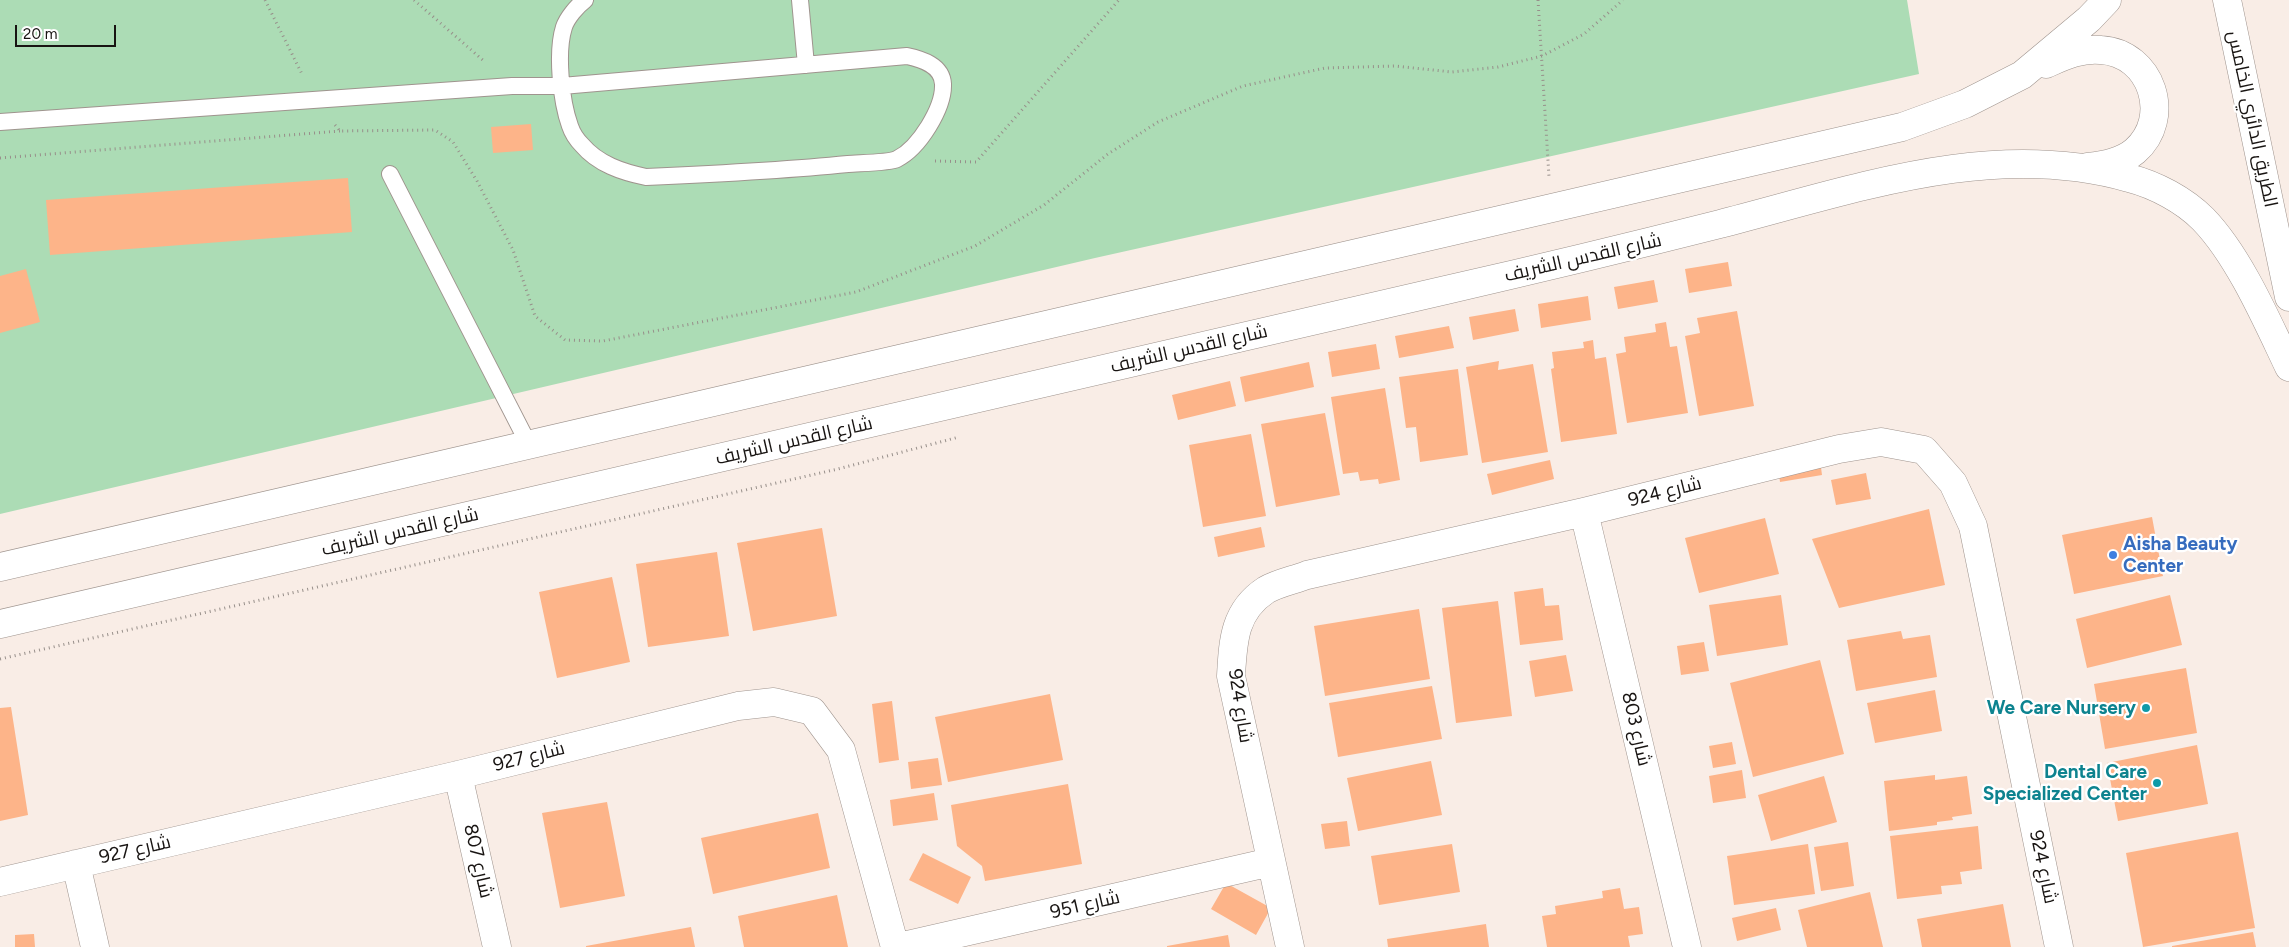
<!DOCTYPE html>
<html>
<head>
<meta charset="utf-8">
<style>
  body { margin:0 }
  #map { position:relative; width:2289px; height:947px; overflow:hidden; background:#f9ede6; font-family:Figtree,sans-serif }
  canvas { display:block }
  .scale { position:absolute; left:15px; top:25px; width:101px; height:22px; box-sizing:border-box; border:2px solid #181412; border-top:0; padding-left:6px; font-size:15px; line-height:18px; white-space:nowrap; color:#181412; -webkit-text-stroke:4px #fff; paint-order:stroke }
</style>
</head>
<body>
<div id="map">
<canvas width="2289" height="947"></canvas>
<div class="scale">20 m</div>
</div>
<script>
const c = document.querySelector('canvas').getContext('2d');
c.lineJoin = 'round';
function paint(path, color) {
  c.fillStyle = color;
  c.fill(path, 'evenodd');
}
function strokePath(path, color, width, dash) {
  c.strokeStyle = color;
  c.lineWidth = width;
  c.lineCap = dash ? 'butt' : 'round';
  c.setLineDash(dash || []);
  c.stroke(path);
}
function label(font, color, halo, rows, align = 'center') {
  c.font = font + ' Figtree,Cairo,sans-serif';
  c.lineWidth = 4.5;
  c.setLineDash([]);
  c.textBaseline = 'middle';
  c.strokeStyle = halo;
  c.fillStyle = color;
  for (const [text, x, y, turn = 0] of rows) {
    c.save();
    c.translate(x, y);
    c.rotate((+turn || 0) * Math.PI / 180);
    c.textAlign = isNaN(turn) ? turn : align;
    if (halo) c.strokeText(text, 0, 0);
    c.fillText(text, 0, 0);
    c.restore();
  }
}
paint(new Path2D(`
  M0 0H1907L1919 74 1095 258 0 514Z`), '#acdcb5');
paint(new Path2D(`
  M531 124 533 150 493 153 491 127Z
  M348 178 352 232 50 255 46 200Z
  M1728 262 1732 286 1689 293 1685 269Z
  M26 269 40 322 0 333V276Z
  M1654 280 1658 302 1618 309 1614 287Z
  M1588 296 1591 320 1541 328 1538 304Z
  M1515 309 1519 331 1473 340 1469 317Z
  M1737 311 1754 406 1699 416 1685 336 1700 333 1697 318Z
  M1666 322 1670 347 1677 346 1688 413 1627 423 1616 354 1626 352 1624 337 1656 332 1655 324Z
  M1449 326 1454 348 1399 358 1395 336Z
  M1593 340 1595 359 1606 357 1617 434 1561 442 1551 369 1554 368 1552 352 1584 348 1583 342Z
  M1376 344 1380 369 1332 377 1328 352Z
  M1499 361 1498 370 1533 364 1548 452 1482 463 1466 367Z
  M1309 362 1314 387 1245 402 1240 377Z
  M1458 369 1468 455 1420 462 1416 427 1406 428 1399 377Z
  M1230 381 1236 406 1178 420 1172 395Z
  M1385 388 1400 480 1379 484 1378 479 1360 481 1358 472 1343 474 1331 397Z
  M1325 413 1340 495 1276 507 1261 424Z
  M1251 434 1266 516 1203 527 1189 445Z
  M1550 460 1554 479 1492 495 1487 474Z
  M1820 460 1822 475 1780 482 1778 466Z
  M1866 473 1871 499 1836 505 1831 480Z
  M1929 509 1945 585 1839 608 1812 539Z
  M2152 517 2163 576 2074 594 2062 535Z
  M1765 518 1779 574 1699 593 1685 538Z
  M1261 527 1265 547 1218 557 1214 537Z
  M822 528 837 616 753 631 737 543Z
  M717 552 729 636 648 647 636 564Z
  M612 577 630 662 557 678 539 592Z
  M1543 588 1545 606 1559 605 1563 640 1520 645 1514 592Z
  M1781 595 1788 645 1717 656 1709 605Z
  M2170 595 2182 645 2087 668 2076 619Z
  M1498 601 1512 716 1456 723 1442 608Z
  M1419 609 1430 679 1325 696 1314 626Z
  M1901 631 1903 639 1930 635 1937 677 1856 691 1847 640Z
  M1704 642 1709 671 1681 675 1677 646Z
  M1566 655 1573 691 1535 697 1529 661Z
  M1820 660 1844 754 1753 777 1730 683Z
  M2186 668 2197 733 2105 749 2094 684Z
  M1432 686 1442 739 1338 757 1329 703Z
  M1935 690 1942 731 1875 743 1867 703Z
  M1050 694 1063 760 948 782 935 717Z
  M892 701 899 760 879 763 872 704Z
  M11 707 28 815 0 821V708Z
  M1732 742 1736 764 1713 768 1709 746Z
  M2197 745 2208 804 2118 821 2107 763Z
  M938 758 942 785 911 789 908 762Z
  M1431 761 1442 815 1358 831 1347 778Z
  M1742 770 1746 798 1713 803 1709 776Z
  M1935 775V780L1967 776 1972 814 1952 817 1953 820 1937 822V825L1889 831 1884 781Z
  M1824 776 1837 822 1771 841 1758 795Z
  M1068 784 1082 864 985 881 982 866 957 846 951 805Z
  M934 793 938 820 893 826 890 800Z
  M607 802 625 896 560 908 542 813Z
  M818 813 830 868 713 894 701 838Z
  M1347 821 1350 846 1325 849 1321 824Z
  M1978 826 1982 869 1960 872 1962 884 1941 886 1942 894 1897 899 1890 836Z
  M2238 832 2255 928 2143 947 2126 853Z
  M1848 842 1854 886 1821 891 1814 847Z
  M1452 844 1460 892 1379 905 1371 856Z
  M1808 844 1815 894 1734 905 1727 856Z
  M923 853 971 877 958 904 909 880Z
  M1226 883 1271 908 1256 935 1211 909Z
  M1620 888 1624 909 1639 907 1643 934 1628 936 1630 947H1547L1542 916 1556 914 1555 906 1603 898 1602 891Z
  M1870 892 1883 947H1807L1798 910Z
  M837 895 848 947H744L738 916Z
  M2003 904 2011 947H1922L1917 919Z
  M1776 908 1781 930 1737 941 1732 918Z
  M1486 924 1489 947H1388L1387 939Z
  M691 927 695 947H586V946Z
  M2253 932 2256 947H2172V946Z
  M34 934 35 947H15V935Z
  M1228 935 1230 947H1167V946Z`), '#fdb489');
const lane = new Path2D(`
  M800 0 806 65
  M0 122 512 86H562L907 56C921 59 942 65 943 84 944 108 919 148 897 159 889 163 858 163 848 164 780 171 713 174 646 177 622 172 598 164 582 145 577 140 572 132 570 126 561 101 556 52 564 27 567 18 577 6 585 0
  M390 174 529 445`);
const street = new Path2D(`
  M1584 512 1687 947
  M458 775 497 947
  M76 864 95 947
  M0 882 458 775 738 706 774 702 812 711 841 750 895 947
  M899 947 1271 862
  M1290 947 1231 676C1233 641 1234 611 1266 590 1278 583 1294 580 1307 575L1584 512 1839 449 1881 442 1924 450 1953 483 1973 526 2059 947`);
const secondary = new Path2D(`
  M2046 64C2064 56 2081 48 2101 50 2152 53 2173 118 2135 151 2122 162 2104 165 2088 167
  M0 567 1902 127 1965 104 2022 75 2089 19 2107 0
  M0 624C482 513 964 401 1446 290 1538 269 1629 247 1720 224 1853 190 1992 139 2129 178 2156 185 2184 200 2203 219 2239 256 2267 321 2289 367`);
const primary = new Path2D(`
  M2227 0 2289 297`);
strokePath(lane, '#9f948e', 18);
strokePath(street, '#9f948e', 29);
strokePath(secondary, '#9f948e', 29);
strokePath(primary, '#9f948e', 29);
strokePath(new Path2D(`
  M265 0 303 76
  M414 0 485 62
  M1538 0 1549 177
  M335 125 340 131 435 130 453 142 477 181 513 250 535 316 565 340 603 341 856 292 975 246 1044 205 1108 154 1158 122 1243 86 1325 68 1395 66 1452 72 1498 67 1542 56 1584 34 1623 0
  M0 158 340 131
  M935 161 976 162 1119 0
  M0 659 838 469 959 437`), '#978f8a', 3, [1, 4]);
strokePath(lane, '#fff', 16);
strokePath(street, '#fff', 28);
strokePath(secondary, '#fff', 28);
strokePath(primary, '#fff', 28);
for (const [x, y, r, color] of [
  [2113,555,5,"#3f7fe0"],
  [2146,708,5,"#0f9aa8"],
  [2157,783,5,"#0f9aa8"]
]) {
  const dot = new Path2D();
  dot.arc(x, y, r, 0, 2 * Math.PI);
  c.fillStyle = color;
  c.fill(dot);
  strokePath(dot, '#fff', 2);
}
label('19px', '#181412', '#fff', [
  ["الطريق الدائري الخامس",2252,119,78],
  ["شارع القدس الشريف",1583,258,-13],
  ["شارع القدس الشريف",1189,349,-13],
  ["شارع القدس الشريف",794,441,-13],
  ["شارع 924",1665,492,-14],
  ["شارع القدس الشريف",400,532,-13],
  ["شارع 924",1240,706,81],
  ["شارع 803",1636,729,77],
  ["شارع 927",529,757,-14],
  ["شارع 927",135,850,-13],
  ["شارع 807",478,861,77],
  ["شارع 924",2043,867,78],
  ["شارع 951",1085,905,-13]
]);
label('bold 19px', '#366cbe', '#fff', [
  ["Aisha Beauty",2123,544],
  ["Center",2123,566]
], 'left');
label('bold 19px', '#0d838f', '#fff', [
  ["We Care Nursery",2136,708],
  ["Dental Care",2147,772],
  ["Specialized Center",2147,794]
], 'right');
</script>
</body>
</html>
